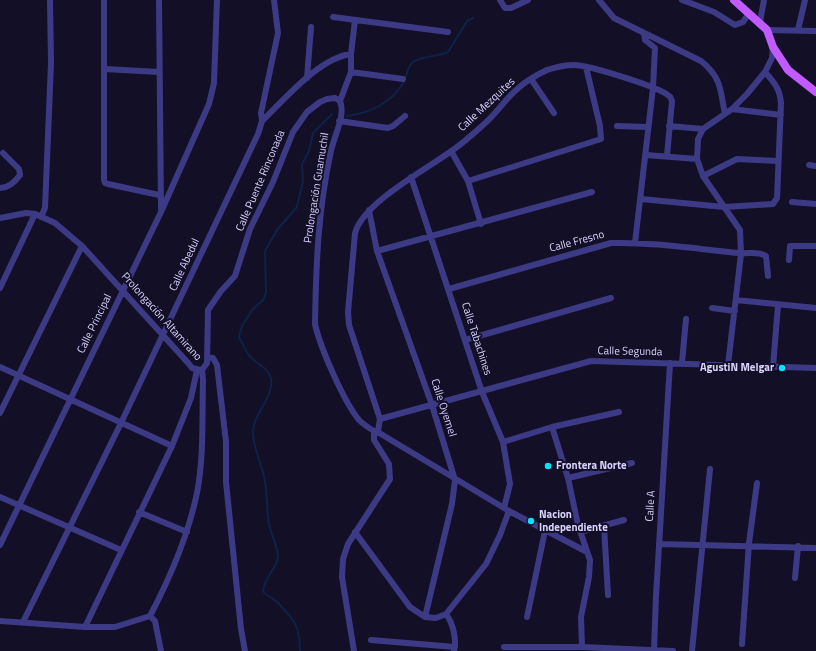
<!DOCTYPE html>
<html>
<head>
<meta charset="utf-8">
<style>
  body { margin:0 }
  canvas { display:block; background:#130f26 }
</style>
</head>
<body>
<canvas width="816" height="651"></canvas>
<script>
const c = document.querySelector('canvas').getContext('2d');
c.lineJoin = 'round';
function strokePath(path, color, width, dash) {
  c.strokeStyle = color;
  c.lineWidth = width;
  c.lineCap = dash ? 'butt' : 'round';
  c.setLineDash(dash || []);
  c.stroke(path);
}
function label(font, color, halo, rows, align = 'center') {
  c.font = font + ' "Titillium Web",sans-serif';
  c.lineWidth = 4;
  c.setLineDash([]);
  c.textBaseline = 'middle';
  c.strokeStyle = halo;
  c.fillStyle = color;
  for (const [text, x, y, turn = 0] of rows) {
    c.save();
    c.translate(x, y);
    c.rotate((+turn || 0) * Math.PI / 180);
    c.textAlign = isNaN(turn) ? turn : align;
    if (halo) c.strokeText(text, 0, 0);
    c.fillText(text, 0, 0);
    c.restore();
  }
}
strokePath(new Path2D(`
  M347 116C370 113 391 103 404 82 407 75 407 67 413 62 418 57 440 56 448 52L467 21 473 18
  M300 651C300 627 295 620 278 603 274 598 267 597 263 591 265 575 278 568 278 556 277 543 269 531 268 518 267 505 267 490 264 476 261 462 253 448 253 432 253 413 274 399 271 379 269 367 255 364 249 355 245 350 242 343 239 337L242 326 253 309 263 300 266 293 265 251 277 230 297 207 303 181 302 164 309 151 313 133 332 114`), '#0c2248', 2);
strokePath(new Path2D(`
  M104 0V180L105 183 108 184 159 195
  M159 0 161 210
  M500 0 505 8H511L528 0
  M599 0 614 18 701 61C722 78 720 90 725 114
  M682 0 714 12 735 25 743 22 749 13
  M333 17 448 32
  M760 22 764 0
  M767 30 816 31
  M798 30 805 0
  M105 69 159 72
  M351 72 403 79
  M307 78 311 27
  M531 79 554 113
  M340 101C346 115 334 136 331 151 318 209 316 265 315 324 320 347 344 402 359 420 363 424 369 428 374 431
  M340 101 351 72V54L355 20
  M732 109 781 115
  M262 121C285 99 319 58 351 54
  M339 121 388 128 393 126 405 116
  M617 126 648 127
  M669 126 703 129
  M451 151 468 181 481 224
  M646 155 697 159
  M809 165 816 166
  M703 176 737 159 778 161
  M411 177 482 392 503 442 510 484 504 508
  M468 181 601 139 600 126 586 67
  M0 188C9 188 15 182 20 175L19 169 3 153
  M641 199 724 207 773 204 777 198 781 103C780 89 774 82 765 72
  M792 202 816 204
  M369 210 377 251 432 405 455 480 452 504 425 617
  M41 217 45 208 51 63 50 0
  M0 218 26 213 35 214 55 223 82 246 189 364 192 368 200 370
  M635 243 653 88 655 48 645 40 644 33
  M377 251 592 192
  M789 260 790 246H816
  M0 288 35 214
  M449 289 611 243C654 242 696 249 739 253 748 254 758 251 766 256L768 276
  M736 300 816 308
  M712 308 735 311
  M465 340 611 298
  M207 357 213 358 217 365 226 442V482L241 629 245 651
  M682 363 686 319
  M728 365 741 254 740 230 703 176 697 159 698 139 703 129 732 109 747 94 765 72 772 58 773 47
  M0 367 172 446
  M773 367 778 305
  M202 370 207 363 208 310 221 291 235 276 250 229 273 182 293 132 307 112 320 102 327 99 335 98 340 101
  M0 413 82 246
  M380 419 591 361 816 368
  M552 427 568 478 578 525 590 560 589 577 581 617 582 647
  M376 431 509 511 587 552
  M378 431 380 419 349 325 348 312 355 233C363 203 425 170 450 152 462 144 473 134 483 125 496 114 503 102 514 92 523 83 536 75 547 70 556 67 565 65 574 65 588 65 660 87 669 96 671 97 671 99 672 101L667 156
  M503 442 552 427 619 412
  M568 478 632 463
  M0 497 121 550
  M139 512 187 532
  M604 526 608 595
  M355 532 410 607 425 617 436 618 446 614 486 564 500 535 509 511
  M580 532 624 520
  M659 544 816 548
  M0 545 161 212 209 104 214 83 217 0
  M795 578 798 546
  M446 614C453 623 457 640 454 651
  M150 616C170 578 188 536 197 493 204 457 202 417 203 380L202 370
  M150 616 155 621 161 651
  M527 617 545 531
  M0 621 85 627H115L150 616
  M23 622 121 423 258 134 262 121 261 113 278 33 274 0
  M85 627 172 446 191 398 197 370
  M371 640 455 647
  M742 644 749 543 757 483
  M504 647H582L673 651
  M654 650 656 596 670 363
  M354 651 342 577 343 559 348 544 390 479 389 464 374 440V431
  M692 651 710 469`), '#3d3a85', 6);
strokePath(new Path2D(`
  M734 0 767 30 773 47 788 70 816 92`), '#c25bff', 8);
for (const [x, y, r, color] of [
  [782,368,4,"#00e5ff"],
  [548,466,4,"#00e5ff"],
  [531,521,4,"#00e5ff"]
]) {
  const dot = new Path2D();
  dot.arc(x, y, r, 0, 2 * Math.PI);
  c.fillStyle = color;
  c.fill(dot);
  strokePath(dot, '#130f26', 1.5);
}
label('11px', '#d9d4ff', '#130f26', [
  ["Calle Mezquites",487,105,-43],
  ["Calle Puente Rinconada",261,181,-67],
  ["Prolongación Guamuchil",317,188,-81],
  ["Calle Fresno",577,242,-15],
  ["Calle Abedul",185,265,-65],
  ["Prolongación Altamirano",161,317,48],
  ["Calle Principal",95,324,-64],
  ["Calle Tabachines",476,339,72],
  ["Calle Segunda",630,352,1],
  ["Calle Oyemel",443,408,72],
  ["Calle A",651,506,-87]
]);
label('bold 11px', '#d9d4ff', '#130f26', [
  ["AgustiN Melgar",774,368,"right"],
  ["Frontera Norte",556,466],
  ["Nacion",539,515],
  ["Independiente",539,528]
], 'left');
</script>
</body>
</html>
